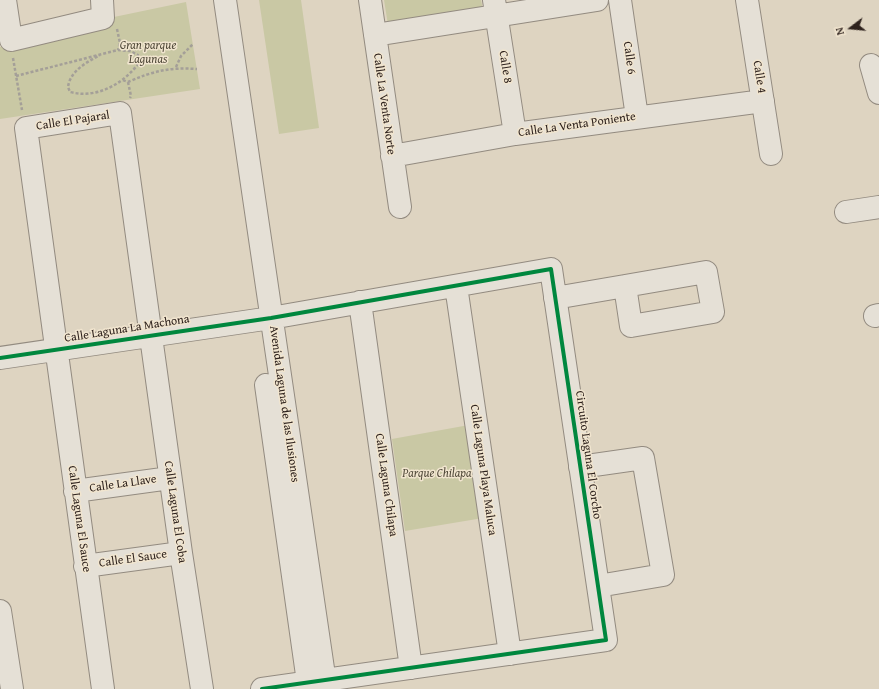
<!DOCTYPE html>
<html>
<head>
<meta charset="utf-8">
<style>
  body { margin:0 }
  #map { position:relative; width:879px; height:689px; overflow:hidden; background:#ded4c1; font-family:"Gentium Book Plus",serif }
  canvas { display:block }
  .north { position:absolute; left:831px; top:8px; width:40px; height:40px; -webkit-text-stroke:3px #f1e5cf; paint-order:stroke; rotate:254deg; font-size:11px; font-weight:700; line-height:16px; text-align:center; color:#2e221d }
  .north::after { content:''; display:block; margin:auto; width:14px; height:18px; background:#2e221d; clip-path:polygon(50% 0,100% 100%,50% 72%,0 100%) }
</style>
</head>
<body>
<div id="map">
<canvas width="879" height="689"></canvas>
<div class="north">N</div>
</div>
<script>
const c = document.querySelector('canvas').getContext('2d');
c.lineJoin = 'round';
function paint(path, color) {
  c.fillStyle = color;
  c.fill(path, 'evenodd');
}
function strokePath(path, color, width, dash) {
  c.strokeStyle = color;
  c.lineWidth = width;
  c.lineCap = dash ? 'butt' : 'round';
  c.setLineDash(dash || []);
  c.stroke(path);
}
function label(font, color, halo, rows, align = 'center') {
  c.font = font + ' "Gentium Book Plus",serif';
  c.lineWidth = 3;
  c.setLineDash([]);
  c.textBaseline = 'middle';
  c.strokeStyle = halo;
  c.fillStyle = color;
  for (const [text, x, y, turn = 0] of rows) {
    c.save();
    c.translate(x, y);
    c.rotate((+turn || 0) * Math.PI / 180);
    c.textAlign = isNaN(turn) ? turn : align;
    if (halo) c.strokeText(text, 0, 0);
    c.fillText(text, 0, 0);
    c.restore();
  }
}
paint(new Path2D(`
  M259 0H301L319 128 279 134Z
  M384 0H481L484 15 389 31Z
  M186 2 200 89 0 119V47L114 17Z
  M469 425 483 518 405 531 392 439Z`), '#c9c8a4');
const minor = new Path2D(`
  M5 0 11 40 103 18 102 0
  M225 0 326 689
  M370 0 400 207
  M494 0 515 134
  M620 0 637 117
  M747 0 771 154
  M375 35 597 0
  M871 65 879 93
  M392 156 515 134 763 101
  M846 212 879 207
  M456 286 510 654
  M555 298 625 286 631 326 713 312 706 272 625 286
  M360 302 411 668
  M875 316 879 315
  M0 358 271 318 551 269 606 640 262 689
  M266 385 309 689
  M580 467 643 458 663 575 598 586
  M75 491 170 478
  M85 566 181 553
  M0 611 12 689
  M103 689 26 128 120 113 181 553 202 689`);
strokePath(minor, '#938b80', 24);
strokePath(new Path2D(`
  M117 29 120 43 118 50
  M13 58 22 110
  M176 67 181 56 193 44
  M16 76 118 50 130 51 138 55 139 63C123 84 97 99 70 92L68 87C70 71 87 62 100 55
  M123 80 128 82C153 71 170 67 197 69
  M128 82 131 96 130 98`), '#a49f98', 2.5, [3, 2]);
strokePath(minor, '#e5e0d6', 22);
strokePath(new Path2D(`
  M0 358 271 318 551 269 606 640 262 689`), '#00873e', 4);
label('italic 12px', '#504939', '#f1e5cf', [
  ["Gran parque",148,46],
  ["Lagunas",148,60],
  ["Parque Chilapa",437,474]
]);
label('12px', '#2e221d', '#f1e5cf', [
  ["Calle 6",629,58,82],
  ["Calle 8",505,67,81],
  ["Calle 4",759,77,81],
  ["Calle La Venta Norte",384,104,82],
  ["Calle El Pajaral",73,121,-9],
  ["Calle La Venta Poniente",577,125,-8],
  ["Calle Laguna La Machona",127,329,-9],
  ["Avenida Laguna de las Ilusiones",284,404,82],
  ["Circuito Laguna El Corcho",588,455,82],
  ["Calle Laguna Playa Maluca",483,470,82],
  ["Calle La Llave",123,484,-8],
  ["Calle Laguna Chilapa",386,485,82],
  ["Calle Laguna El Coba",175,512,82],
  ["Calle Laguna El Sauce",79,519,82],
  ["Calle El Sauce",133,559,-8]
]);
</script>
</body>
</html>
